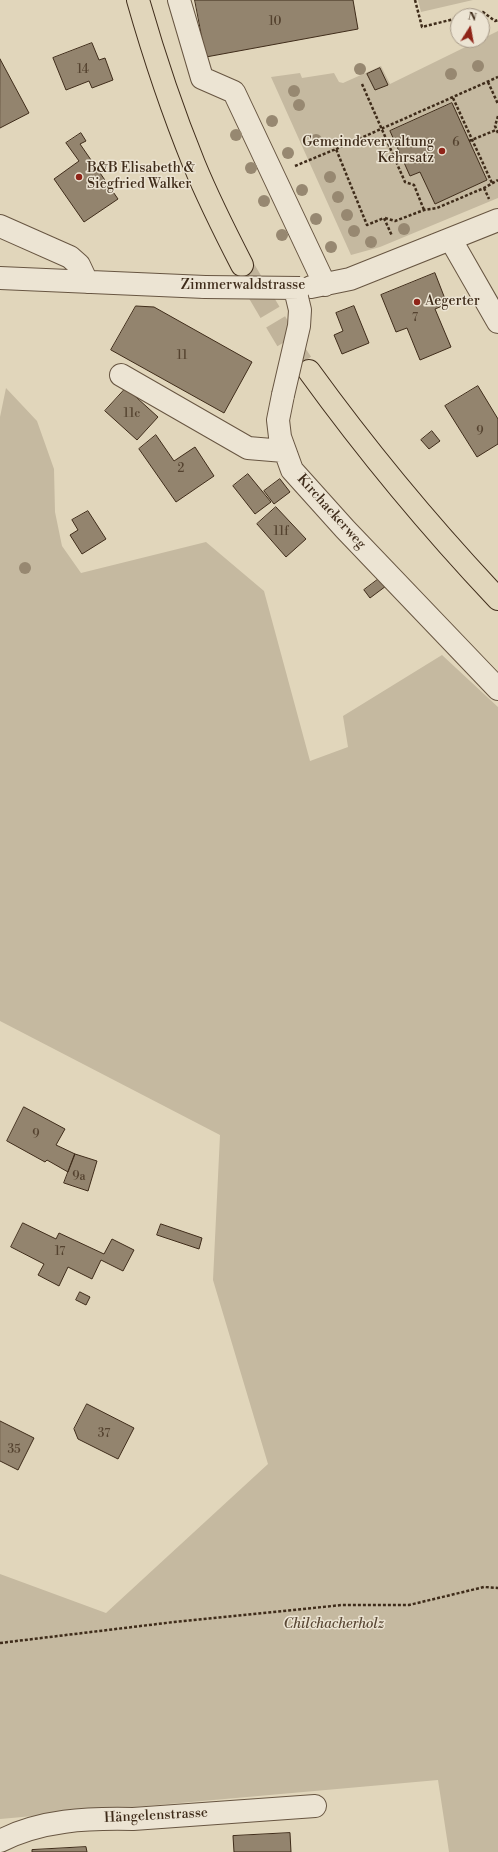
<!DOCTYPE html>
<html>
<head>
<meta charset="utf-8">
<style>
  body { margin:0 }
  #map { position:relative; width:498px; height:1852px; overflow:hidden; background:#e1d6bb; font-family:"Libre Bodoni",serif }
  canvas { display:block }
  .north { position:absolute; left:450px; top:8px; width:40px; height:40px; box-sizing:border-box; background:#ece4d3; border:1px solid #a79a89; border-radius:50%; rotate:11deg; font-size:11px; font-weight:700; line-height:16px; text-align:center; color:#3f2c1a }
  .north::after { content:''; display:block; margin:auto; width:14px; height:18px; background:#8f2418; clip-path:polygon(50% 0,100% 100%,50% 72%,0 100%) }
</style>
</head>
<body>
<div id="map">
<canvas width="498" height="1852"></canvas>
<div class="north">N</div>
</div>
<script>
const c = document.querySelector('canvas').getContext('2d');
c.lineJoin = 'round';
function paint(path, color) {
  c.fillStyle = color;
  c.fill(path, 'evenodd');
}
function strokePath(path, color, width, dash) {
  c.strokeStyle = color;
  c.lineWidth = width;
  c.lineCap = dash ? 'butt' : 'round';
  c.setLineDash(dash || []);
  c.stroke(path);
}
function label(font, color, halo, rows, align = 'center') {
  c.font = font + ' "Libre Bodoni",serif';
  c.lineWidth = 3;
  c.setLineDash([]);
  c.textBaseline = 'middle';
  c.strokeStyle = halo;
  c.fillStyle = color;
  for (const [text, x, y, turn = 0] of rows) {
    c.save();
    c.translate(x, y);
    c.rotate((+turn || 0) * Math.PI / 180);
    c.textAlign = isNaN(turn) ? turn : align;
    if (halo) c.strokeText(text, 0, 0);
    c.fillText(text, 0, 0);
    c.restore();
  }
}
paint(new Path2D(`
  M418 0H473L421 12Z
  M498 31V198L380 247 351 255 271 77 300 73 302 78 334 73 339 82 343 83 381 66 390 84ZM452 103 487 180 435 204 420 172 410 176 390 131Z
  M6 388 37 421 54 469 55 512 62 546 81 573 206 542 264 591 310 761 348 747 343 716 442 655 498 707V1852H449L438 1780 0 1819V1574L106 1613 268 1464 213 1280 220 1135 0 1021V417Z`), '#c5b9a0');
const building = new Path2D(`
  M195 0H353L358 29 206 57Z
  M92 43 99 60 105 58 113 80 92 88 89 81 66 90 53 58Z
  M0 59 29 113 0 128Z
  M380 68 388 85 375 90 367 74Z
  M452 103 487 180 435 204 420 172 410 176 390 131Z
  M81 133 86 141 80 144 118 199 84 222 54 179 79 161 66 143Z
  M435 273 447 304 435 309 451 347 420 360 407 328 396 332 381 295Z
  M136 306 154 307 252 362 224 413 111 350Z
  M354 306 369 343 342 354 334 335 343 331 336 313Z
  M478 386 498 419V444L477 457 445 406Z
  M126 388 158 417 137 440 105 411Z
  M432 431 440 441 429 449 421 440Z
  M156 435 174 461 195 447 214 476 176 502 139 449Z
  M248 474 271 502 255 514 233 486Z
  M280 479 290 492 274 504 264 491Z
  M276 507 306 539 286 557 257 524Z
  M88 511 106 539 82 554 70 535 78 530 72 520Z
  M380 578 386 586 370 598 364 590Z
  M24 1107 65 1129 56 1145 75 1154 68 1172 47 1160 45 1162 7 1141Z
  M75 1154 97 1161 88 1191 64 1183Z
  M23 1223 56 1239 59 1233 104 1254 112 1239 134 1250 123 1271 101 1260 92 1279 68 1267 59 1286 38 1275 44 1264 11 1247Z
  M161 1224 202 1238 199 1249 157 1235Z
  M80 1292 90 1297 86 1305 76 1300Z
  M87 1404 134 1428 118 1459 78 1439 74 1429Z
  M0 1421 34 1438 18 1470 0 1461Z
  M290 1833 291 1852H234L233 1836Z
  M86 1847 87 1852H32V1850Z`);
paint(building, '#93846e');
strokePath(building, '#3f2c1a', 1);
strokePath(new Path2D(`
  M242 265 287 341 302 363`), '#c1b49b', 22, [22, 11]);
const minor = new Path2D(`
  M179 0 202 78 234 92 325 285
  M0 226 70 257 79 265 87 282
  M451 240 498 322
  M0 278 205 287
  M311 287 350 279 498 220
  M121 375 248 448 284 451
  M283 395 278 420 280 437 292 470 345 529 498 689
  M0 1841C41 1820 87 1818 133 1819L315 1806`);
const major = new Path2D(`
  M138 0C154 56 172 110 194 164 208 198 225 232 242 265
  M309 371C367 451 430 527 498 599`);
strokePath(minor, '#685642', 24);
strokePath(major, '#3f2c1a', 24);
strokePath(new Path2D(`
  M415 0 422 27 458 18
  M468 16 483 12 495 21 498 20
  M488 82 498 104
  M362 84 405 182 414 185 424 210
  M453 98 492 183
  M498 116 495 126 498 133
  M469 141 496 130
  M336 149 498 77
  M295 166 336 149 367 225 384 218 392 236
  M484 188 489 199
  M385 218 395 221 424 210 437 208 484 188 498 180
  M0 1643 174 1622 342 1605H409L484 1587 498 1588`), '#3f2c1a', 2.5, [3, 2]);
strokePath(minor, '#ece4d3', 22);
strokePath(major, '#e1d6bb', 22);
const minorBridge = new Path2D(`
  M205 287 300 288
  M283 395 299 326 300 310 295 289`);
strokePath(minorBridge, '#685642', 24, []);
strokePath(minorBridge, '#ece4d3', 22);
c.fillStyle = '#978871';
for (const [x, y] of [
  [478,66],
  [360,69],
  [451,74],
  [294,91],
  [299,105],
  [272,121],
  [236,135],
  [316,140],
  [288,153],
  [251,168],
  [330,177],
  [302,190],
  [338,197],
  [264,201],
  [347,215],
  [316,219],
  [404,229],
  [354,231],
  [282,235],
  [371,242],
  [331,247],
  [25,568]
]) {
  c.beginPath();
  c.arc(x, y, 6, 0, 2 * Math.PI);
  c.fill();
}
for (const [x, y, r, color] of [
  [442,151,4,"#8f2418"],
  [79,177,4,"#8f2418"],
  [417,302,4,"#8f2418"]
]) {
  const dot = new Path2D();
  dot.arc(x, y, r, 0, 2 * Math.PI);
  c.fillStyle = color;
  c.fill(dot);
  strokePath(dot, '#ece4d3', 1.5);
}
label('12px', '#54422f', null, [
  ["10",275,22],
  ["14",83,70],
  ["6",456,143],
  ["7",415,318],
  ["11",182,356],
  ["11c",132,414],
  ["9",480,432],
  ["2",181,469],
  ["11f",281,532],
  ["9",36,1135],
  ["9a",79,1177],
  ["17",60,1252],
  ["37",104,1434],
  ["35",14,1450]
]);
label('14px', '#3f2c1a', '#ece4d3', [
  ["Gemeindevervaltung",434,143,"right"],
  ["Kehrsatz",434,159,"right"],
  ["B&B Elisabeth &",87,169],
  ["Siegfried Walker",87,185],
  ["Aegerter",425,302]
], 'left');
label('14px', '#3f2c1a', '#ece4d3', [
  ["Zimmerwaldstrasse",243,286],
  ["Kirchackerweg",331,512,48],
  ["Hängelenstrasse",156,1816,-3]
]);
label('italic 14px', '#5a4835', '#ece4d3', [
  ["Chilchacherholz",334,1625]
]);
</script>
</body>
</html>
